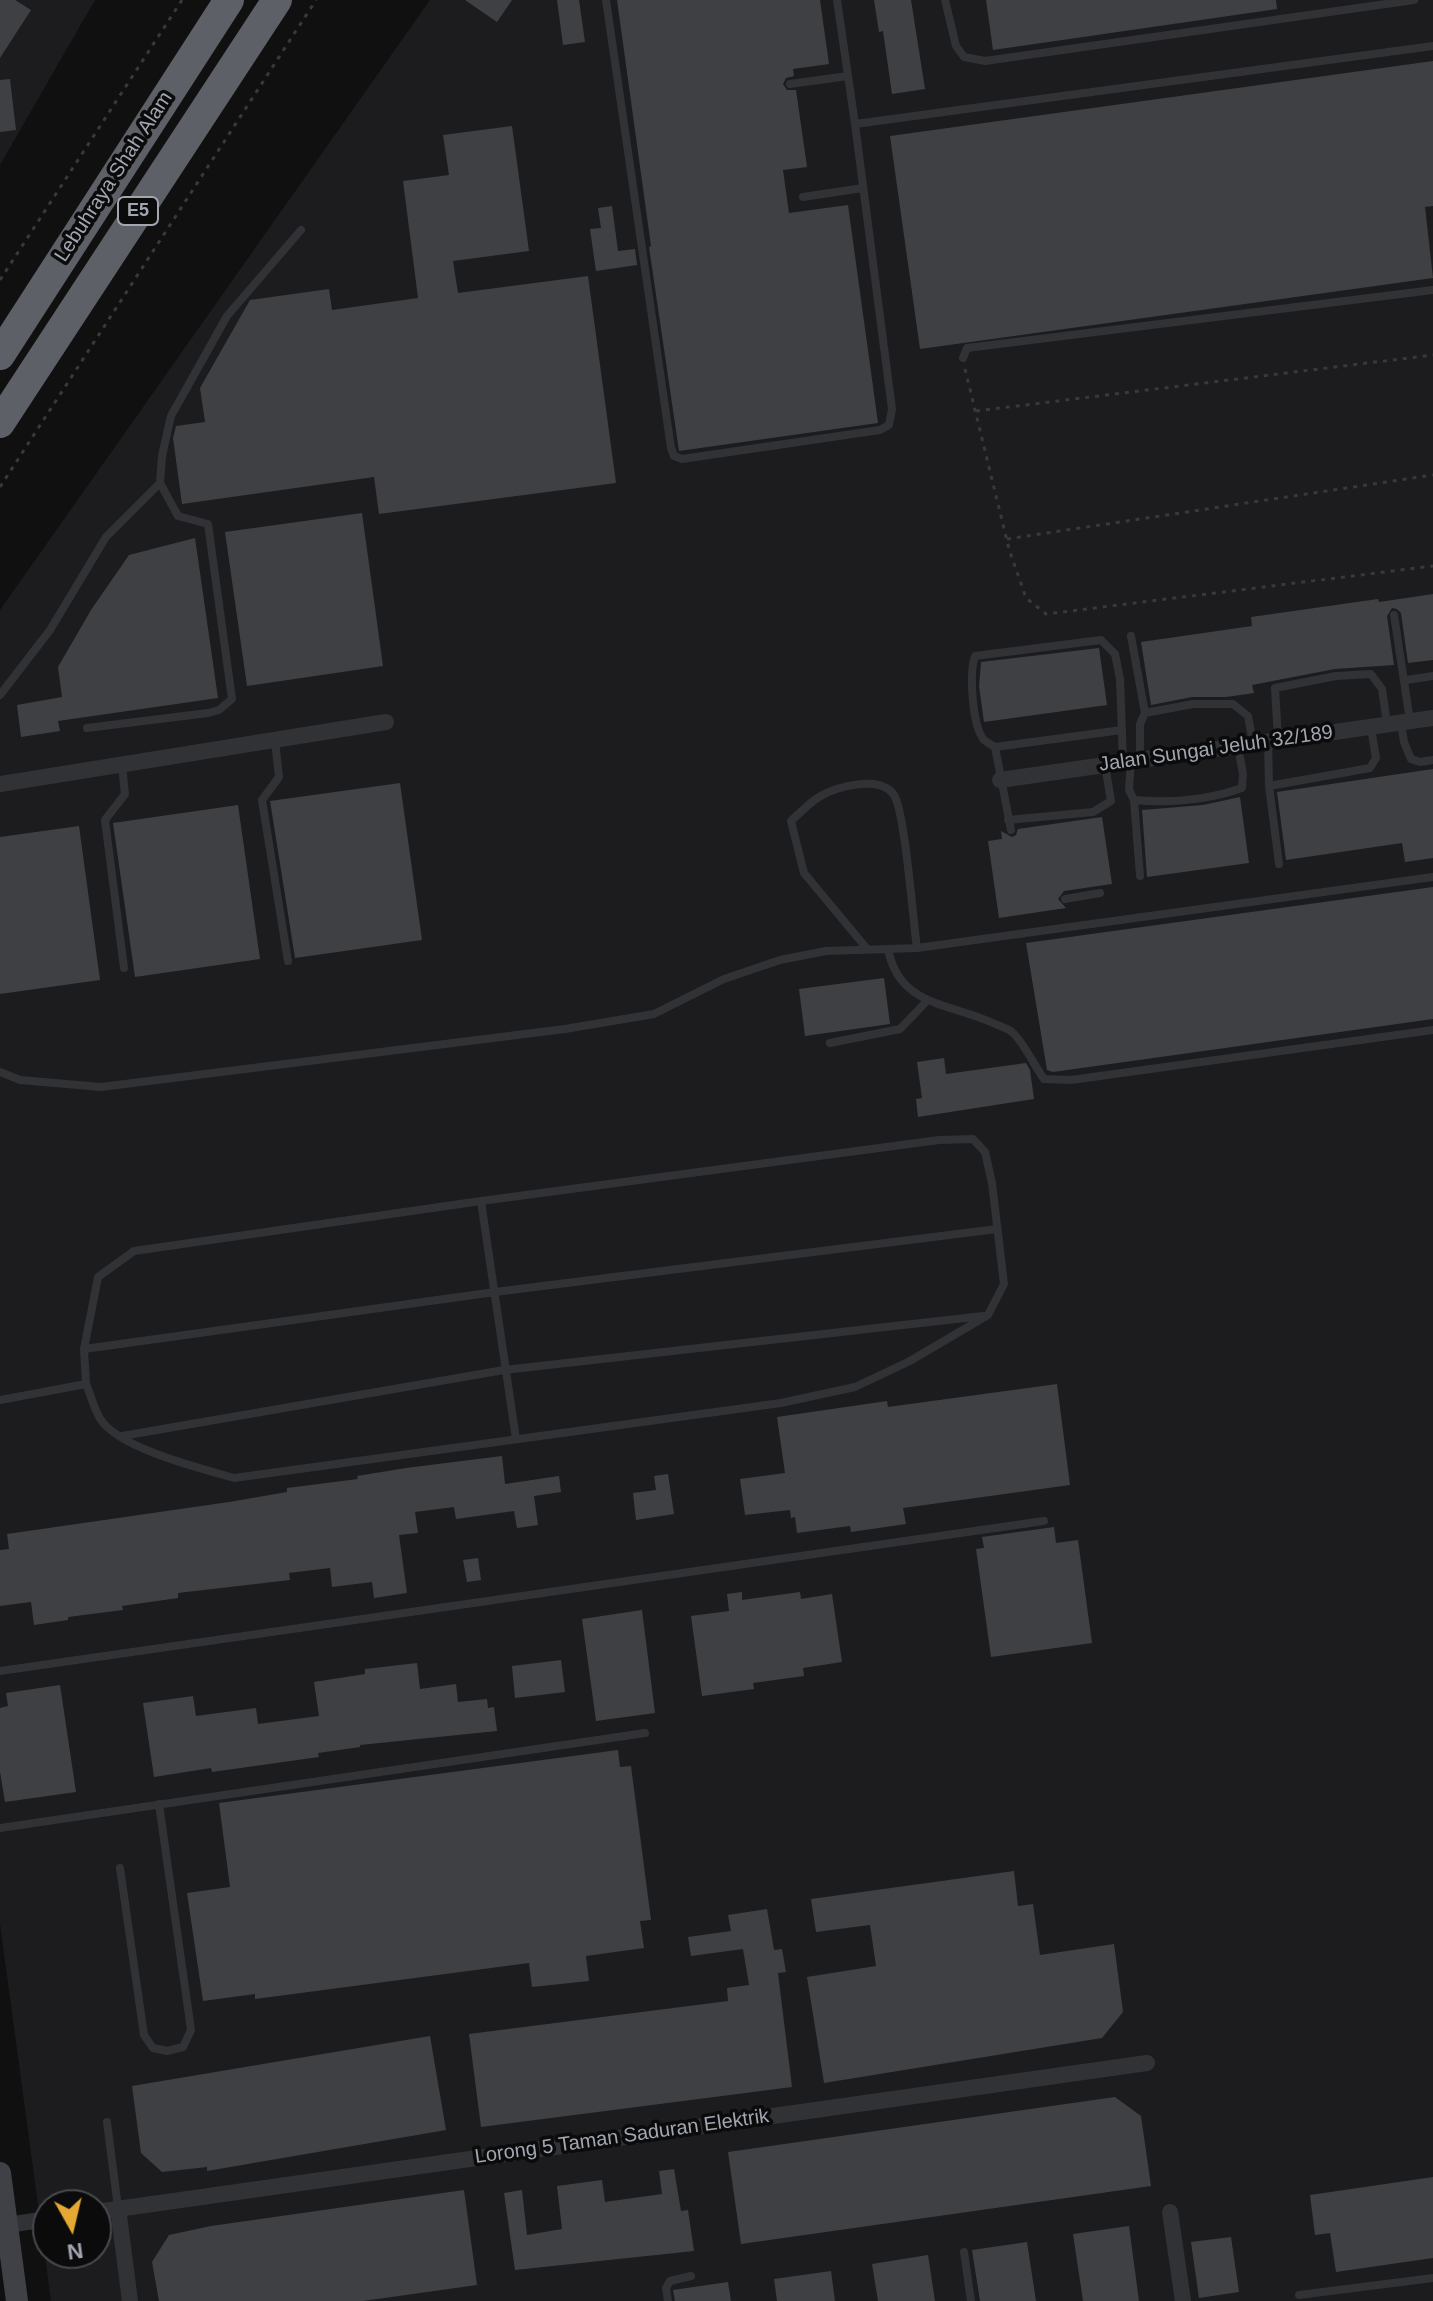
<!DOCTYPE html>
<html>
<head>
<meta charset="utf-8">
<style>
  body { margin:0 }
  #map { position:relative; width:1433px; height:2301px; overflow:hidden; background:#101011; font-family:Arial,sans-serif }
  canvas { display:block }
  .north { position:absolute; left:32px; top:2189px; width:80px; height:80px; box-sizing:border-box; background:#0b0b0c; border:2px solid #47494e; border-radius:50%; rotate:172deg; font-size:22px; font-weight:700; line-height:32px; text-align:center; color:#a2a6b1 }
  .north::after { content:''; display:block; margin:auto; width:28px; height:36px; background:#e5a933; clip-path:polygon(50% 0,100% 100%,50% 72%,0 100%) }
</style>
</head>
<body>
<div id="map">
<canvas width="1433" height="2301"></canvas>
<div class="north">N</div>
</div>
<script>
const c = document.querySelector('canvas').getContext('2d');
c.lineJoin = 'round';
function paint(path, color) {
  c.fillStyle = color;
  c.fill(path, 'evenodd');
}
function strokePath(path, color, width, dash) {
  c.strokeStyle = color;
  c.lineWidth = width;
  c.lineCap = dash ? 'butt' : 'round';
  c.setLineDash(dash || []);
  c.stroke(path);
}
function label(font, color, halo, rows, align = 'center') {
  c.font = font + ' Arial,sans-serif';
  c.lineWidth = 7;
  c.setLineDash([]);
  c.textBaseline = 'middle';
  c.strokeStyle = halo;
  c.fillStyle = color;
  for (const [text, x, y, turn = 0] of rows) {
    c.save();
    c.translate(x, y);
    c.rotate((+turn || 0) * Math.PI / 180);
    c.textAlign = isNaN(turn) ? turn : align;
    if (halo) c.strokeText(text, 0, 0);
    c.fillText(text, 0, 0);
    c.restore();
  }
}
paint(new Path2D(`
  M0 0H95L0 165Z
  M430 0H1433V2301H51L0 1924V610ZM48 2205H96V2253H48Z`), '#1c1c1e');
paint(new Path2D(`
  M0 0H15L31 10 0 58Z
  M465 0H512L497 22Z
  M557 0H579L585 42 563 45Z
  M617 0H820L829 64 793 69 794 76 786 78 783 84 787 90H796L807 167 783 170 789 213 848 205 878 423 679 451 649 247 651 246Z
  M874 0H911L925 89 892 94 883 31 879 32Z
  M986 0H1276L1277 9 993 50Z
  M1433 61V206L1425 207 1433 278 920 349 890 136Z
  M10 79 16 130 0 132V80Z
  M512 126 529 251 453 261 458 293 588 276 616 483 379 514 374 477 182 504 173 438 176 426 205 422 200 388 250 300 329 289 332 310 418 298 403 181 449 175 443 135Z
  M612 206 618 251 635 249 637 265 596 271 590 229 601 228 598 208Z
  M362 513 383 666 247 686 225 532Z
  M195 538 218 698 58 721 60 731 21 737 17 705 62 697 58 667 91 610 129 555Z
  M1433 594V660L1408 663 1401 613 1397 609 1392 608 1387 616 1394 665 1335 669 1252 685 1254 693 1226 697H1192L1151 705 1141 642 1252 626 1251 617 1378 599 1379 602Z
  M1099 648 1107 705 984 722 979 686 981 662Z
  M1433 769V858L1405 862 1402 843 1286 860 1277 792Z
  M400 783 422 940 295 958 270 801Z
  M1240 797 1249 863 1147 877 1142 810 1203 805Z
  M238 805 260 959 135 977 113 823Z
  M1102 817 1112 884 1064 891 1058 899 1066 908 999 918 988 841 1002 839 1001 831 1012 837 1016 835 1018 829Z
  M79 826 100 980 0 994V837Z
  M1433 887V1019L1053 1072 1047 1070 1026 943Z
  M884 978 890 1024 805 1036 799 989Z
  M944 1058 946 1074 1026 1063 1030 1070 1034 1099 918 1117 916 1099 922 1098 917 1062Z
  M1057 1384 1070 1485 903 1508 906 1524 851 1532 850 1526 797 1533 795 1517 791 1518 790 1510 745 1515 740 1479 785 1473 777 1417 887 1401 888 1407Z
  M502 1456 505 1484 559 1476 561 1492 534 1496 538 1525 517 1528 514 1511 456 1519 454 1507 415 1512 418 1533 399 1535 407 1593 374 1598 372 1582 332 1587 330 1568 289 1573 290 1580 178 1593V1598L122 1606 123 1610 68 1617V1620L34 1625 31 1602 0 1606V1550L9 1549 7 1534 229 1502 287 1492V1488L358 1479 357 1476 406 1468Z
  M668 1474 674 1514 636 1520 633 1493 656 1490 654 1476Z
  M1054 1527 1056 1543 1078 1540 1092 1643 991 1657 976 1549 984 1548 982 1537Z
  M478 1558 481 1580 467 1582 463 1560Z
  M742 1592V1600L800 1592 801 1599 832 1594 842 1662 803 1668 804 1676 753 1683 754 1689 702 1696 691 1616 729 1611 727 1594Z
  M642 1610 655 1713 596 1721 582 1619Z
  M561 1660 565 1692 515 1698 512 1666Z
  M417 1663 420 1689 456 1684 458 1702 487 1699 488 1708 494 1707 497 1731 360 1745V1747L318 1753 319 1757 212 1772 211 1768 154 1777 143 1703 193 1696 196 1716 256 1708 258 1724 319 1716 314 1682 365 1674V1669Z
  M60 1685 76 1792 5 1802 0 1772V1708L8 1706 6 1693Z
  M618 1750 620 1767 631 1766 651 1920 640 1921 644 1948 586 1956 589 1981 532 1987 529 1963 255 1999V1994L203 2001 187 1893 230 1887 219 1803Z
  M1014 1871 1018 1906 1033 1904 1040 1955 1114 1944 1123 2012 1102 2038 824 2083 807 1977 876 1966 870 1925 816 1932 811 1899Z
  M767 1909 774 1950 782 1949 786 1972 778 1973 792 2087 481 2127 469 2034 728 2001 727 1988 749 1985 743 1949 691 1956 688 1937 731 1931 728 1915Z
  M430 2036 446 2130 207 2171V2167L162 2172 141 2153 132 2086Z
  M1115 2097 1141 2116 1151 2186 741 2244 728 2152Z
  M674 2169 681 2211 688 2210 694 2251 515 2270 504 2193 522 2190 527 2235 562 2229 557 2186 602 2180 605 2202 662 2194 659 2171Z
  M1433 2177V2258L1336 2272 1330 2233 1315 2235 1310 2195Z
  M464 2190 477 2285 363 2301H159L152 2262 169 2235 211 2226Z
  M1129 2226 1139 2301H1083L1073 2234Z
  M1231 2237 1239 2292 1199 2298 1191 2242Z
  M1027 2242 1036 2301H980L972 2250Z
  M928 2255 935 2301H878L872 2264Z
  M831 2271 835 2301H777L774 2279Z
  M728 2282 731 2301H675L673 2290Z`), '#3f4044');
strokePath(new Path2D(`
  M0 280 182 0
  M965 369 1009 549 1026 598 1046 614 1433 566
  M976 411 1433 355
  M0 487 316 0
  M1007 539 1433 475`), '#37393d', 3, [4, 6]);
strokePath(new Path2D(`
  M606 0 671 448 674 456 682 459 880 430 889 425 892 409 855 124 1433 46
  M837 0 855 124
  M945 0 956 46 964 57 985 61 1414 0
  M790 84 848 76
  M803 197 863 188
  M963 358 967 348 1433 290
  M1394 615 1410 721
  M1131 636 1145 713
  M1406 680 1433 676
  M0 695 50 630 106 537 160 483
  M1401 723 1404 742 1411 759 1420 762 1433 760
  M87 728 208 713 219 710 232 699 208 524 178 516 160 483 162 456 171 416 227 316 301 230
  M1122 730 995 747C993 746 985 741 984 740 972 725 969 673 975 656L1101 640 1115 654 1120 679 1123 762
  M1278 739 1275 688 1336 676 1371 674 1382 689 1387 724
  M275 741 279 777 262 800 288 961
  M1268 741 1269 786
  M995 747 1011 830
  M1140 759V724L1145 713 1193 704H1233L1248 716 1253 743
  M1131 761 1129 790 1134 800C1169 803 1208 800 1242 788L1243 774 1238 746
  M122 765 125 794 105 820 124 968
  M1134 800 1140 876
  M1008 820 1093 812 1111 801 1105 765
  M1279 864 1269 786 1370 768 1376 758 1371 728
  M1065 899 1100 893
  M888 949 917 948 1433 877
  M868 950 804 873 791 821C800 813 809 803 819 797 837 786 880 775 894 795 905 812 913 921 917 948
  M830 1043 900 1029 926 1002
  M0 1072 20 1080 101 1087 565 1029 654 1014 724 979 780 960 826 951 888 949C899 1007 951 1003 995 1024 1000 1026 1007 1028 1012 1032 1023 1041 1035 1067 1044 1079L1071 1080 1433 1030
  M481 1201 516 1439
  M84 1349 495 1292 997 1229
  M0 1400 86 1384C91 1395 94 1410 101 1420 121 1449 200 1468 234 1478L781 1403 855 1387 910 1361 988 1315 1004 1284 992 1183 985 1152 973 1139 939 1140 481 1201 134 1251 98 1277 84 1349 86 1384
  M122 1436 504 1370 983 1316
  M0 1671 1044 1521
  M0 1828 645 1733
  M120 1868 144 2035 153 2048 167 2051 183 2047 191 2030 159 1804
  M107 2122 118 2208
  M964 2252 971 2301
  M1299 2295 1433 2278
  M668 2301 666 2288 670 2281 691 2276`), '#313236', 8);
strokePath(new Path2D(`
  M1000 780 1433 718
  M0 784 386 722
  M118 2208 130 2301
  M96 2212 1147 2063
  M1170 2212 1183 2301
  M7 2225 48 2219`), '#313236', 16);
strokePath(new Path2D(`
  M0 2173 17 2301`), '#3f4146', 22);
strokePath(new Path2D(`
  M0 355 229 0
  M0 423 277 0`), '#5d6066', 30);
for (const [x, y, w] of [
  [138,211,40]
]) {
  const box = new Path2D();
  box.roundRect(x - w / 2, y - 14, w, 28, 6);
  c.fillStyle = '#0b0b0c';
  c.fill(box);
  strokePath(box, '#a2a6b1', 2);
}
label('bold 18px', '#a2a6b1', null, [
  ["E5",138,211]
]);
label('20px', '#a2a6b1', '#0b0b0c', [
  ["Lebuhraya Shah Alam",114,177,-57],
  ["Jalan Sungai Jeluh 32/189",1216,749,-8],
  ["Lorong 5 Taman Saduran Elektrik",622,2137,-8]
]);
</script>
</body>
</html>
